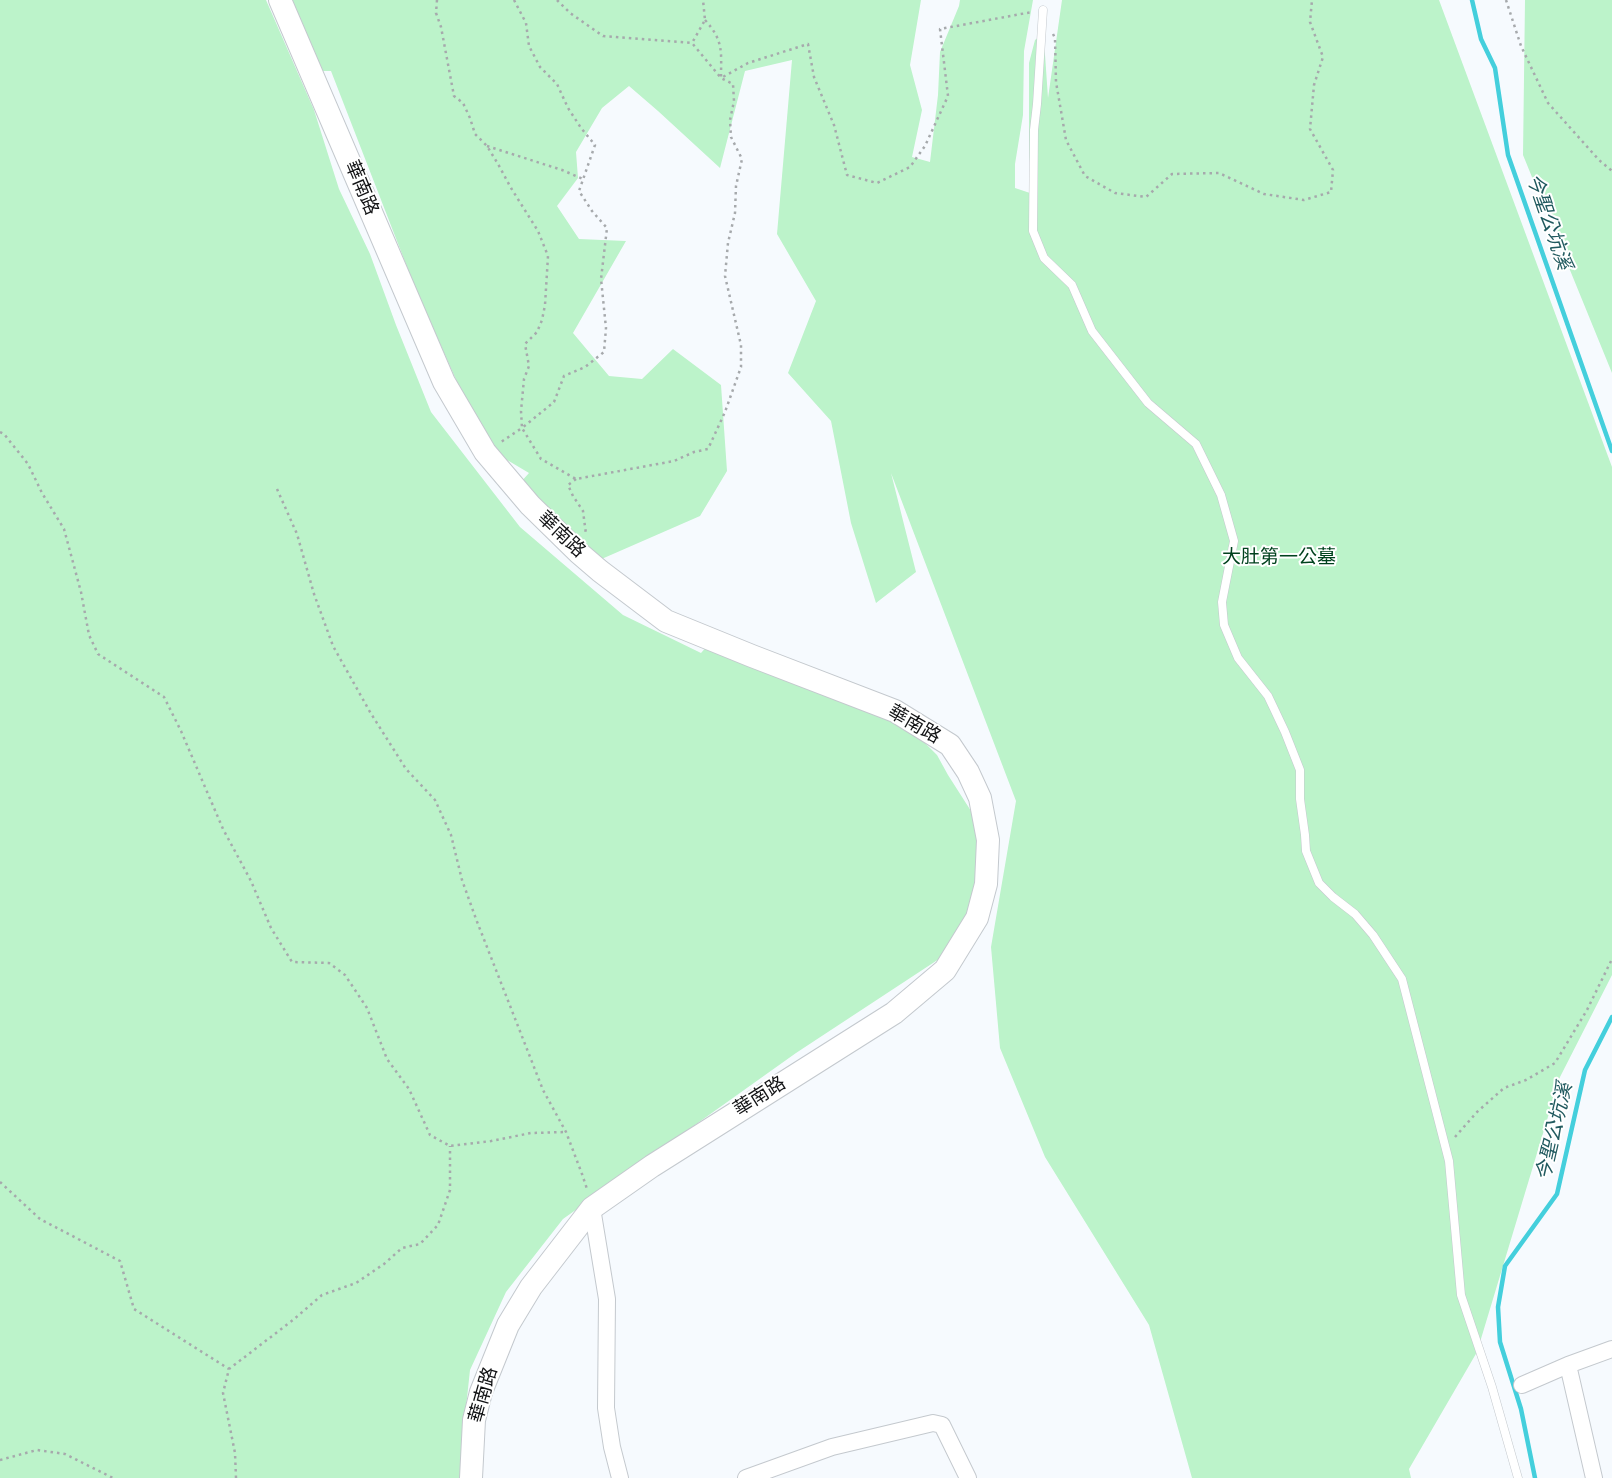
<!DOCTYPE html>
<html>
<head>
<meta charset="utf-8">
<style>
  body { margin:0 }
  canvas { display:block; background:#f6fafe }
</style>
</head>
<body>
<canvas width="1612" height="1478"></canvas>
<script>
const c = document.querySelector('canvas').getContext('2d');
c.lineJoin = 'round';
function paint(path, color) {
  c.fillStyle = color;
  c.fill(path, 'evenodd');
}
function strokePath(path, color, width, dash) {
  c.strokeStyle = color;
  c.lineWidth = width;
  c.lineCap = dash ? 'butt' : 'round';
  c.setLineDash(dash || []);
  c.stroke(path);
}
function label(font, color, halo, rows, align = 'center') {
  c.font = font + ' Signika,"Noto Sans TC",sans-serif';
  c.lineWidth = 4;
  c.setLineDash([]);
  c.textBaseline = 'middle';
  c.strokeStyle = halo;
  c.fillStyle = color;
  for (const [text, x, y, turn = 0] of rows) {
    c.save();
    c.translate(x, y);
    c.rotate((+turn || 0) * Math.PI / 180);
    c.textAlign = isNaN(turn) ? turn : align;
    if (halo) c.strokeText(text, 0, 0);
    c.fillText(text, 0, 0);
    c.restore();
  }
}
paint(new Path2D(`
  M0 0H266L314 110 339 189 370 254 396 325 431 412 520 527 623 615 701 653 708 645 903 723 924 742 937 755 948 775 971 811 979 847 977 903 939 959 796 1053 563 1219 506 1292 470 1370 461 1454 463 1478H0Z
  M291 0H921L910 65 922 110 912 157 930 162 938 95 940 52 959 6 960 0H1033L1024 51 1023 115 1015 164V188L1036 195 1029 157V63L1035 40 1039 37 1044 40 1048 98 1062 0H1439L1612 467V975L1560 1077 1477 1352 1409 1469 1411 1478H1192L1149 1325 1045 1157 1000 1048 991 947 1016 801 891 473 916 572 876 603 851 523 831 421 788 373 816 301 777 234 792 60 745 71 720 168 658 111 629 86 602 108 576 152 578 178 557 206 579 239 626 241 573 333 609 376 642 379 673 349 721 385 727 471 700 516 597 561 520 483 529 473 497 454 466 402 416 290 331 71H320Z
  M1525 0H1612V373L1523 155Z`), '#bcf3ca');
strokePath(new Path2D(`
  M1472 0 1481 39 1495 68 1508 155 1612 451
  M1535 1478 1521 1409 1500 1342 1498 1307 1505 1266 1557 1194 1585 1070 1612 1017`), '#44cfdc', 4.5);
const lane = new Path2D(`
  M1043 10 1037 104 1034 130 1033 231 1044 258 1072 285 1092 331 1148 403 1196 444 1221 495 1234 541 1222 602 1224 625 1238 658 1268 696 1285 732 1300 770V799L1305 835 1306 851 1319 883 1333 897 1355 914 1373 935 1402 979 1449 1161 1461 1295 1492 1387 1518 1478`);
const street = new Path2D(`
  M592 1208 607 1299 606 1408 612 1447 620 1478
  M1568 1365 1594 1478
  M1522 1385 1568 1365 1612 1349
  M746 1478 832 1447 933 1423 942 1425 968 1478`);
const secondary = new Path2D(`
  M280 0 444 382 485 452 530 505 579 553 600 571 666 621 752 656 895 711 950 745 968 772 980 798 988 840 986 884 977 918 945 970 894 1013 652 1166 592 1208 531 1287 508 1325 481 1392 474 1420 471 1478`);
strokePath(lane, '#c4c9ce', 9);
strokePath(street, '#c4c9ce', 18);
strokePath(secondary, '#c4c9ce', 24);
strokePath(new Path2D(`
  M437 0 436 13 441 27 454 96 463 103 470 118 475 134 487 146 498 164 511 188 538 231 548 256 545 305 542 320 537 332 525 344 529 366 524 379 521 411 522 428 501 442
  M514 0 526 23 529 46 540 67 557 84 568 108 581 128 595 145 579 191 592 211 607 228 601 279 606 328 604 352 585 367 564 376 554 402 522 428 541 459 576 479 674 461 694 452 708 449 725 412 741 367V345L725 276 728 243 735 213 736 186 742 159 731 137 730 120 734 101 733 84 721 78 692 43 705 20 703 0
  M557 0 570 13 603 36 692 43
  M1506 0 1521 46 1548 103 1599 160 1612 171
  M705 20C724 41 721 52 721 78L748 63 808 44 814 77 834 125 847 175 877 183 910 167 925 146 948 96 940 29 1032 12
  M1053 34 1055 38 1056 82 1066 140 1085 176 1115 193 1146 197 1172 174 1219 173 1264 194 1304 200 1331 192 1333 170 1310 129 1314 85 1323 57 1310 22 1312 0
  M487 146 562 170 583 179
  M0 432 4 434 28 464 42 493 64 529 81 592 89 635 98 654 164 697 181 731 223 829 251 881 271 928 292 962 329 963 345 975 367 1008 387 1059 409 1089 430 1135 450 1146 491 1141 531 1133 566 1132
  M576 479 568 485 573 496 583 511 586 534
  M277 489 297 534 314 594 333 646 370 712 406 769 435 800 451 835 462 880 476 919 543 1090 566 1132 582 1174 587 1189
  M1455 1137 1477 1112 1504 1088 1526 1080 1555 1063 1587 1010 1612 959
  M0 1182 40 1219 120 1261 134 1309 229 1369
  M0 1460 37 1450 65 1454 113 1478
  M236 1478 235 1453 223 1393 229 1369 293 1320 322 1295 356 1283 384 1264 402 1248 420 1244 438 1225 450 1190V1146`), '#a6a9ac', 2.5, [2.5, 4]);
strokePath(lane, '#fff', 8);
strokePath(street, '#fff', 16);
strokePath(secondary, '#fff', 22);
label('19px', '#121315', '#fff', [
  ["華南路",361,188,67],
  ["華南路",561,535,43],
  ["華南路",914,725,30],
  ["華南路",760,1097,-32],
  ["華南路",484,1395,-74]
]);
label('19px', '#00421e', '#fff', [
  ["大肚第一公墓",1279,558]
]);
label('italic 20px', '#215a5f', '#fff', [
  ["今聖公坑溪",1548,222,71],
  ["今聖公坑溪",1555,1132,-77]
]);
</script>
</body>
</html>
